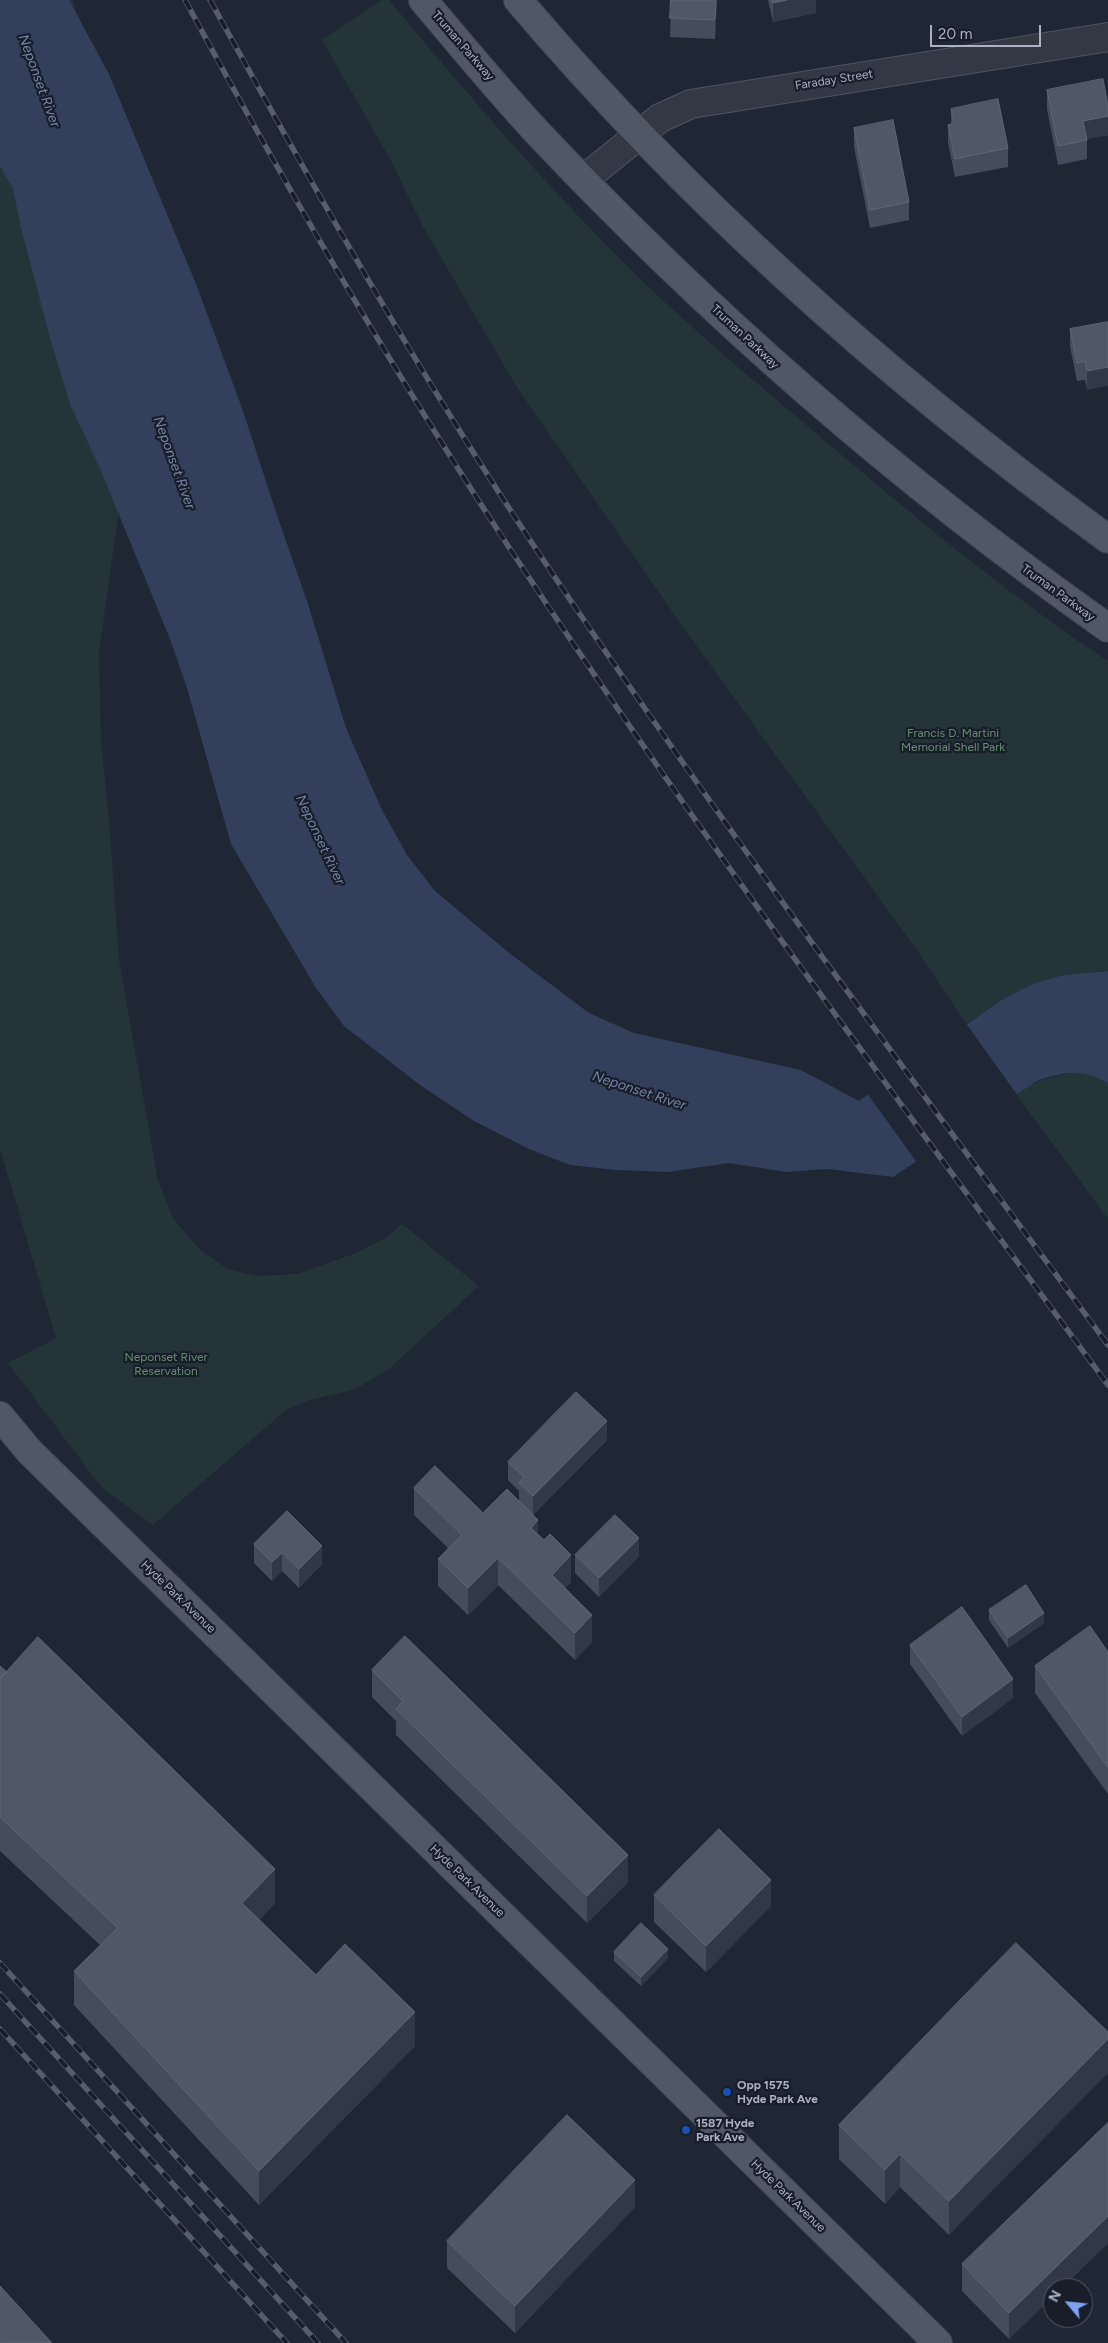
<!DOCTYPE html>
<html>
<head>
<meta charset="utf-8">
<style>
  body { margin:0 }
  #map { position:relative; width:1108px; height:2343px; overflow:hidden; background:#1f2634; font-family:Figtree,sans-serif }
  canvas { display:block }
  .north { position:absolute; left:1043px; top:2278px; width:50px; height:50px; box-sizing:border-box; background:#181d29; border:1px solid #535966; border-radius:50%; rotate:298deg; font-size:14px; font-weight:700; line-height:20px; text-align:center; color:#acb2c2 }
  .north::after { content:''; display:block; margin:auto; width:18px; height:22px; background:#80a1f2; clip-path:polygon(50% 0,100% 100%,50% 72%,0 100%) }
  .scale { position:absolute; left:930px; top:25px; width:111px; height:22px; box-sizing:border-box; border:2px solid #acb2c2; border-top:0; padding-left:6px; font-size:15px; line-height:18px; white-space:nowrap; color:#acb2c2; -webkit-text-stroke:4px #181d29; paint-order:stroke }
</style>
</head>
<body>
<div id="map">
<canvas width="1108" height="2343"></canvas>
<div class="north">N</div>
<div class="scale">20 m</div>
</div>
<script>
const c = document.querySelector('canvas').getContext('2d');
c.lineJoin = 'round';
function paint(path, color) {
  c.fillStyle = color;
  c.fill(path, 'evenodd');
}
function strokePath(path, color, width, dash) {
  c.strokeStyle = color;
  c.lineWidth = width;
  c.lineCap = dash ? 'butt' : 'round';
  c.setLineDash(dash || []);
  c.stroke(path);
}
function label(font, color, halo, rows, align = 'center') {
  c.font = font + ' Figtree,sans-serif';
  c.lineWidth = 4.5;
  c.setLineDash([]);
  c.textBaseline = 'middle';
  c.strokeStyle = halo;
  c.fillStyle = color;
  for (const [text, x, y, turn = 0] of rows) {
    c.save();
    c.translate(x, y);
    c.rotate((+turn || 0) * Math.PI / 180);
    c.textAlign = isNaN(turn) ? turn : align;
    if (halo) c.strokeText(text, 0, 0);
    c.fillText(text, 0, 0);
    c.restore();
  }
}
paint(new Path2D(`
  M0 0H73L77 18 123 481 99 653 101 740 110 831 119 960 158 1180 173 1218 200 1250 228 1269 256 1276 297 1274 356 1253 385 1238 402 1224 479 1286 389 1369 354 1390 309 1400 286 1410 153 1525 101 1487 8 1363 56 1338 0 1149Z
  M382 0H389C474 102 561 203 657 295 715 349 776 399 836 450 923 524 1013 598 1108 661V971L1063 975 1001 1000 966 1024 916 949 680 623 516 386 422 225 391 161 322 40Z
  M1079 1072 1098 1077 1108 1084V1219L1016 1094C1038 1080 1052 1075 1079 1072Z`), '#243438');
paint(new Path2D(`
  M0 0H69L109 74 196 284 242 408 277 515 308 604 346 728 381 808 407 855 435 891 508 952 589 1013 634 1033 801 1070 859 1101 1001 1000 1033 984 1063 975 1108 971V1084C1085 1068 1062 1072 1037 1081L893 1177 827 1169 786 1172 729 1163 668 1172 616 1170 570 1165 529 1149 474 1121 420 1085 344 1026 316 988 231 844 187 688 170 639 101 471 70 404 50 338 21 228 13 189 0 166Z`), '#333f5b');
paint(new Path2D(`
  M965 1022 1018 1096 918 1164 867 1093Z`), '#1f2634');
const minor = new Path2D(`
  M583 180 660 118 691 104 1108 37`);
const major = new Path2D(`
  M423 0C460 44 497 89 536 131 710 316 901 482 1108 628
  M518 0C691 204 892 382 1108 539
  M0 1416 29 1451 938 2343`);
strokePath(minor, '#505563', 30);
strokePath(major, '#3c414e', 30);
strokePath(minor, '#323844', 28);
strokePath(major, '#505765', 28);
const rail = new Path2D(`
  M185 0C288 191 398 380 518 561 704 843 908 1113 1108 1385
  M210 0C313 187 419 374 538 552 719 823 915 1083 1108 1345
  M0 1963 346 2343
  M0 1994 318 2343
  M0 2029 287 2343`);
strokePath(rail, '#565d6d', 5.5);
strokePath(rail, '#181d29', 4, [11]);
paint(new Path2D(`
  M671 0H717L715 39 670 37Z
  M768 0H816V13L773 22Z
  M1047 90 1108 106V135L1087 139V159L1058 165 1047 109Z
  M951 109 1008 148V167L955 177 948 143V125L951 124Z
  M854 128 909 202V220L870 228 854 147Z
  M1108 322 1087 390 1085 380 1077 381 1070 347V329Z
  M607 1440 533 1515 538 1534 571 1582 565 1588 592 1642 575 1660 498 1585 468 1615 438 1586V1559L448 1548 414 1515V1488L483 1513 519 1502V1491L508 1480V1462Z
  M254 1544 322 1564 299 1588 282 1571 272 1581 254 1563Z
  M575 1555 639 1556 599 1597 575 1573Z
  M989 1610 1044 1623 1008 1648 989 1620Z
  M910 1645 1013 1698 962 1736 910 1664Z
  M1108 1652V1794L1035 1693V1666Z
  M0 1666 275 1903 259 1920 316 1975 415 2046 259 2205 74 2005V1971L100 1945 0 1851Z
  M372 1670 628 1882 587 1923 396 1735V1721L372 1697Z
  M654 1895 771 1906 706 1972 654 1922Z
  M1016 1943 949 2235 900 2187 885 2204 839 2159V2125Z
  M614 1952 668 1958 641 1986 614 1961Z
  M1108 2123V2243L1009 2339 962 2291V2264Z
  M635 2207 515 2333 447 2268V2241Z`), '#454d5d');
paint(new Path2D(`
  M716 0H717L715 39V20Z
  M787 0H816V13L773 22V3Z
  M1108 116V135L1083 140V121Z
  M1108 367V386L1087 390V371Z
  M607 1421V1440L533 1515V1496Z
  M538 1520V1547L531 1528Z
  M639 1538V1556L599 1597V1578Z
  M322 1546V1564L299 1588V1569Z
  M282 1553V1571L272 1581V1562Z
  M571 1555V1582L552 1602V1575Z
  M498 1558V1585L468 1615V1588Z
  M1044 1613V1623L1008 1648V1638Z
  M592 1615V1642L575 1660V1633Z
  M1013 1679V1698L962 1736V1717Z
  M628 1855V1882L587 1923V1896Z
  M275 1869V1903L242 1937V1903Z
  M771 1880V1906L706 1972V1946Z
  M668 1949V1958L641 1986V1977Z
  M415 2012V2046L259 2205V2171Z
  M1108 2039V2073L949 2235V2201Z
  M900 2154V2187L885 2204V2170Z
  M635 2180V2207L515 2333V2306Z
  M1108 2216V2243L1062 2288H1053V2297L1009 2339V2313Z`), '#313948');
const building = new Path2D(`
  M671 0H716L715 20 670 18Z
  M772 0H787L773 3Z
  M1103 79 1108 106V116L1083 121 1087 140 1058 146 1047 90Z
  M998 99 1008 148 955 159 948 125 954 123 951 109Z
  M893 120 909 202 870 210 854 128Z
  M1108 322V367L1087 371 1085 361 1077 363 1070 329Z
  M576 1392 607 1421 533 1496 519 1483 524 1477 508 1462Z
  M435 1466 483 1513 507 1489 538 1520 531 1528 544 1540 550 1534 571 1555 552 1575 592 1615 575 1633 498 1558 468 1588 438 1559 462 1535 414 1488Z
  M287 1511 322 1546 299 1569 282 1553 272 1562 254 1544Z
  M615 1515 639 1538 599 1578 575 1555Z
  M1026 1585 1044 1613 1008 1638 989 1610Z
  M962 1607 1013 1679 962 1717 910 1645Z
  M1090 1626 1108 1652V1767L1035 1666Z
  M405 1636 628 1855 587 1896 396 1709 403 1701 372 1670Z
  M38 1637 275 1869 242 1903 316 1975 345 1944 415 2012 259 2171 74 1971 118 1928 0 1817V1679Z
  M0 1666 7 1672 0 1679Z
  M719 1829 771 1880 706 1946 654 1895Z
  M641 1923 668 1949 641 1977 614 1952Z
  M1016 1943 1108 2032V2039L949 2201 900 2154 885 2170 839 2125Z
  M567 2115 635 2180 515 2306 447 2241Z
  M1108 2123V2216L1009 2313 962 2264Z
  M0 2286 52 2343H0Z`);
paint(building, '#505868');
strokePath(building, '#5e6676', 1);
for (const [x, y, r, color] of [
  [727,2092,5,"#1a4fb4"],
  [686,2130,5,"#1a4fb4"]
]) {
  const dot = new Path2D();
  dot.arc(x, y, r, 0, 2 * Math.PI);
  c.fillStyle = color;
  c.fill(dot);
  strokePath(dot, '#181d29', 2);
}
label('12px', '#acb2c2', '#181d29', [
  ["Truman Parkway",463,46,49],
  ["Faraday Street",834,80,-9],
  ["Truman Parkway",745,337,43],
  ["Truman Parkway",1058,593,36],
  ["Hyde Park Avenue",178,1597,44],
  ["Hyde Park Avenue",467,1881,44],
  ["Hyde Park Avenue",788,2196,44]
]);
label('12px', '#659074', '#181d29', [
  ["Francis D. Martini",953,733],
  ["Memorial Shell Park",953,747],
  ["Neponset River",166,1357],
  ["Reservation",166,1371]
]);
label('bold 12px', '#acb2c2', '#181d29', [
  ["Opp 1575",737,2085],
  ["Hyde Park Ave",737,2099],
  ["1587 Hyde",696,2123],
  ["Park Ave",696,2137]
], 'left');
label('italic 14px', '#7586aa', '#181d29', [
  ["Neponset River",39,81,70],
  ["Neponset River",174,463,70],
  ["Neponset River",320,840,65],
  ["Neponset River",639,1091,18]
]);
</script>
</body>
</html>
